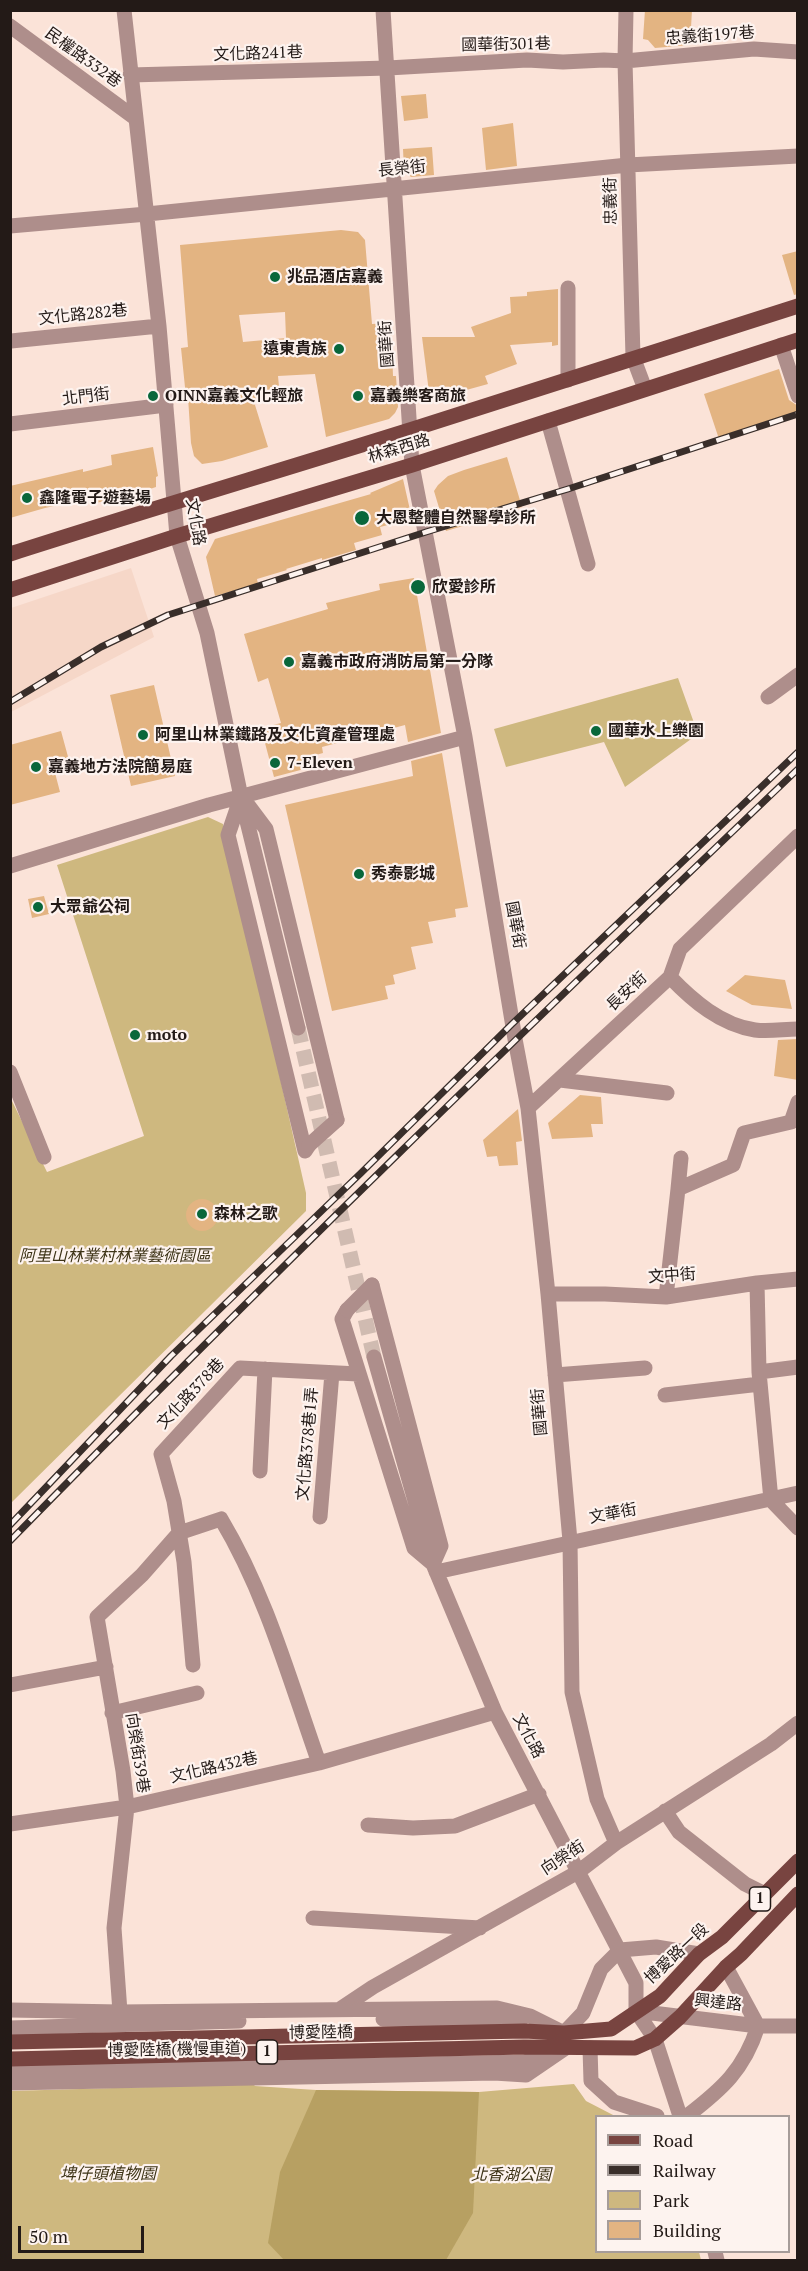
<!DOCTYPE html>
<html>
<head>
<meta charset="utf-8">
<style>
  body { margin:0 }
  #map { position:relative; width:808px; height:2271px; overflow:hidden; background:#fbe3d8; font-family:"PT Serif",serif }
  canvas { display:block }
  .frame { position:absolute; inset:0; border:12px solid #231a17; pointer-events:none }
  .legend { position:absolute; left:595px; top:2115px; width:195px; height:138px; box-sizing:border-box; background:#fdf3ef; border:2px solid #a69c99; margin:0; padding:8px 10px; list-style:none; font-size:18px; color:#231a17 }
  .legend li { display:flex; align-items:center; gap:12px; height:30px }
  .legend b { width:30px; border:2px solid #a69c99 }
  .scale { position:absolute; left:18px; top:2226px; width:126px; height:27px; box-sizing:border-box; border:3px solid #231a17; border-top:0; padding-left:8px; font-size:18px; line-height:21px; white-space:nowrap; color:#231a17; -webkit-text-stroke:4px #fdf3ef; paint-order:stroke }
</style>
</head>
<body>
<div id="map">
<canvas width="808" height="2271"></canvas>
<div class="frame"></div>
<ul class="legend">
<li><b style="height:8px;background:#784440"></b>Road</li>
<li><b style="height:8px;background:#392e2a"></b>Railway</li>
<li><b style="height:16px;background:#ceb87f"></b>Park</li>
<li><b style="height:16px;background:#e3b482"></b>Building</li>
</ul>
<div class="scale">50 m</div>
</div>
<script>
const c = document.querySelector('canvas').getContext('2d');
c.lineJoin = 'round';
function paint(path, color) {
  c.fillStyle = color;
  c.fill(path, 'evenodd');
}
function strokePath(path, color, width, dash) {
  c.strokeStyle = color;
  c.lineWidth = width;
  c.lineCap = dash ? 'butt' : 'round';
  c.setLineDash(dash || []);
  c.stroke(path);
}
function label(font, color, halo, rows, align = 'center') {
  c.font = font + ' "PT Serif","Noto Sans TC",serif';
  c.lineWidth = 4.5;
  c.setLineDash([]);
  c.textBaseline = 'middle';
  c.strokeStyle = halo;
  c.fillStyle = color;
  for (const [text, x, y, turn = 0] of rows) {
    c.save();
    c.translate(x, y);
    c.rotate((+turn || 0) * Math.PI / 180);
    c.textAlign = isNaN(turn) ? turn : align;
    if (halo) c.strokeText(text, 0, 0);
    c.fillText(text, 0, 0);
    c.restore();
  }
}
paint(new Path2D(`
  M131 568 154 637 11 712V608Z`), '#f6d7c8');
paint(new Path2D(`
  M678 678 698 734 625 787 604 742 506 767 494 729Z
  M208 817 223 824 306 1193V1211L11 1503 10 1097 47 1172 144 1136 57 865Z
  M253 2084 255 2086 316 2090 479 2092 574 2084 586 2101 615 2116H596V2252H699L701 2260H11L10 2091Z`), '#ceb87f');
paint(new Path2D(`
  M316 2090 479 2092 473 2213 446 2260H284L268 2243 280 2172Z`), '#b7a062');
paint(new Path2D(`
  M645 10H692L690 45 655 48 648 40 643 39Z
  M426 94 428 118 404 121 401 96Z
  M513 123 517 166 486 170 482 128Z
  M432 147 434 175 411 177 404 170 403 149Z
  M341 230 358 232 365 240 372 324 391 323 393 376H396L398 407 395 413 389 419 326 437 315 374 278 376 280 397 256 400 255 405 268 447 222 461 202 464 194 456 191 443 188 397H186L181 348 188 347 180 245ZM285 312 286 338 243 342 239 315Z
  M798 251V294L794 295 782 255Z
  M558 289V345L552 346V342L510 345 517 364 485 376 488 384 430 400 422 337H475L471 327 511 313 510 297 527 296V292Z
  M779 369 789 400 798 406V415L719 439 704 394Z
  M153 447 158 476 156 477V487L120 499V497L92 504 91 498 45 508 10 518V486L83 469V472L112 465 111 455Z
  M507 457 522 507 505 512 504 509 462 520 463 526 446 531 434 491 438 485 448 476 464 470Z
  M403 479 412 519 380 527 382 535 354 543 356 550 322 560V558L286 569 287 570 257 579 258 584 215 596 206 557 215 539 371 494 370 493Z
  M414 578 441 733 408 742 405 725 322 747 323 753 305 758 308 768 274 777 261 728 281 723 268 678 258 682 244 634 328 609 326 603 380 590 379 584Z
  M154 685 175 776 131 786 110 695Z
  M61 731 70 764 54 769 60 792 10 805V745Z
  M442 753 468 907 455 909 456 917 428 922 433 943 411 947 416 969 393 975 395 984 385 986 388 999 332 1011 285 805 413 776 411 761Z
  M44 896 49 914 32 918 28 899Z
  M745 975 785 980 792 1009 752 1005 726 991Z
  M798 1039V1080L774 1076 778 1040Z
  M580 1095 601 1097 603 1124H591L593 1137 552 1139 548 1123Z
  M518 1109 522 1141 516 1142 518 1165 499 1166 497 1156 487 1157 483 1140Z
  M186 1215a16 16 0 1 1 32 0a16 16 0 1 1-32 0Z`), '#e3b482');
strokePath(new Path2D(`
  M298 1028 374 1357`), '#d0bbb1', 15, [15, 8]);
strokePath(new Path2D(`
  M124 10 159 326 177 536 207 633 241 797 298 1028
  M383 10 412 465 465 737 515 1039 528 1108 548 1294 570 1541 572 1692 597 1799 616 1843
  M626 10 625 61 633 357 645 389
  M10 26 135 118
  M130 75 388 68 527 60 563 62 604 60 625 61 754 49 798 52
  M10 226 147 214 628 165 798 156
  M11 341 159 326
  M781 345 798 396
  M568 380V288
  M548 421 588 564
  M10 424 166 405
  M768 697 798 675
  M241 797 228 835 305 1151 309 1145
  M245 801 266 829 337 1120
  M10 866 209 805 465 737
  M670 977 680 949 798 836
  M10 1072 44 1157
  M560 1080 667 1093
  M528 1108 670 977C693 1001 721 1025 755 1030 769 1032 784 1029 798 1029
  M678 1189 681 1158
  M757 1283 759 1372 771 1500 798 1528
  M548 1294H605L666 1297 757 1283 798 1279
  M666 1297 678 1189 733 1165 744 1133 791 1122 798 1102
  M347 1310 342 1319 414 1548 433 1564 441 1546 372 1285
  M374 1357 433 1564 495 1712 636 1983V2011L655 2039 680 2116
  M759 1372 798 1367
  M555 1375 645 1368
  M665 1395 760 1384
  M260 1471 265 1369
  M320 1517 332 1373
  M436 1572 798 1493
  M193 1665 184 1562 174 1501 161 1454 240 1368 358 1374
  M10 1685 106 1667
  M112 1713 197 1693
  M665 1811 679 1832 745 1884 765 1894
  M10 1824 127 1807 319 1763 495 1712
  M368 1825 413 1828 455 1826 539 1794
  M313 1918 480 1928
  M340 2009 373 1987 578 1872 616 1843 771 1744 798 1723
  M10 2010 120 2012 497 2008 530 2016 564 2033
  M636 2011 758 2026H798
  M120 2012 114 1928 127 1807 123 1771 97 1617 142 1575 179 1533 221 1519C266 1594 290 1681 319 1763
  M383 2019 521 2020
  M10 2028 239 2021
  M564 2033 583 2013 601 1969 620 1950 656 1947 699 1954
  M590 2048 591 2081 614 2102 657 2116
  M10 2072 525 2062 549 2053
  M10 2083 494 2073 526 2075 567 2047
  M687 2116C722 2089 744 2070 758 2026L726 1967
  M715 2252 717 2260`), '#ae8e8b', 15);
strokePath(new Path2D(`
  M10 554C144 511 279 471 413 429 542 389 669 346 798 306
  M10 590 177 536 412 465 798 340
  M10 2042 524 2031 564 2033 611 2029 660 1996 699 1954 722 1937 798 1861
  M10 2059 524 2047 635 2048 655 2039 680 2017 726 1967 741 1954 798 1894`), '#784440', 15);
const rail = new Path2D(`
  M10 702 101 647 168 615 426 532 568 489 798 414
  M10 1525 171 1356 361 1173 512 1024 798 752
  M10 1541C267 1278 532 1023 798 769`);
strokePath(rail, '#392e2a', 7);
strokePath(rail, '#fdf3ef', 4.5, [14]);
strokePath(new Path2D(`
  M309 1145 337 1120
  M347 1310 372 1285`), '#ae8e8b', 15);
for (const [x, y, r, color] of [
  [275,277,6,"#09673b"],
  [339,349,6,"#09673b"],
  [153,396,6,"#09673b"],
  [358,396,6,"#09673b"],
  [27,498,6,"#09673b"],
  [362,518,8,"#09673b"],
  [418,587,8,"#09673b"],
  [289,662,6,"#09673b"],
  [596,731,6,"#09673b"],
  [143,735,6,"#09673b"],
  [275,763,6,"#09673b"],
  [36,767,6,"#09673b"],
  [359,874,6,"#09673b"],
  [38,907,6,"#09673b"],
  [135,1035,6,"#09673b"],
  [202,1214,6,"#09673b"]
]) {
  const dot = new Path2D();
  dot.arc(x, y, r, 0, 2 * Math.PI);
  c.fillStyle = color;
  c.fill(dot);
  strokePath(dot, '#fdf3ef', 2);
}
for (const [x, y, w] of [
  [760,1899,21],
  [267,2052,21]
]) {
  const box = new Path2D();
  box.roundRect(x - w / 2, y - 12, w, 24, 4.5);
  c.fillStyle = '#fdf3ef';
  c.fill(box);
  strokePath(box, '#231a17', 1.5);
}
label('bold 15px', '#231a17', null, [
  ["1",760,1899],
  ["1",267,2052]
]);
label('16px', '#231a17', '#fdf3ef', [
  ["忠義街197巷",710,36,-4],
  ["國華街301巷",506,45,-1],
  ["文化路241巷",258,54,-2],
  ["民權路332巷",83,58,36],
  ["長榮街",402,169,-6],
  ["忠義街",611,201,-91],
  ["文化路282巷",83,315,-6],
  ["國華街",387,344,-94],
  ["北門街",86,397,-7],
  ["林森西路",399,449,-17],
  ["文化路",195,522,80],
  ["國華街",515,925,80],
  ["長安街",627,992,-43],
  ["文中街",672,1276,-4],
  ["文化路378巷",191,1394,-47],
  ["國華街",540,1412,-95],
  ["文化路378巷1弄",308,1444,-85],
  ["文華街",613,1514,-11],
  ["文化路",528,1736,62],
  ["向榮街39巷",137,1753,81],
  ["文化路432巷",214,1768,-13],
  ["向榮街",563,1858,-33],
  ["博愛路一段",677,1954,-43],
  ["興達路",718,2003,6],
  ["博愛陸橋",321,2033,-1],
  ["博愛陸橋(機慢車道)",177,2050,-1]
]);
label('bold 16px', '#231a17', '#fdf3ef', [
  ["兆品酒店嘉義",287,277],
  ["遠東貴族",327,349,"right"],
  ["OINN嘉義文化輕旅",165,396],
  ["嘉義樂客商旅",370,396],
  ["鑫隆電子遊藝場",39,498],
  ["大恩整體自然醫學診所",376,518],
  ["欣愛診所",432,587],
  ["嘉義市政府消防局第一分隊",301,662],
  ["國華水上樂園",608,731],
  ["阿里山林業鐵路及文化資產管理處",155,735],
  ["7-Eleven",287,763],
  ["嘉義地方法院簡易庭",48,767],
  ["秀泰影城",371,874],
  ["大眾爺公祠",50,907],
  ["moto",147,1035],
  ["森林之歌",214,1214]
], 'left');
label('italic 16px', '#3d3316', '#fdf3ef', [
  ["阿里山林業村林業藝術園區",115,1256],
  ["埤仔頭植物園",108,2174],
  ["北香湖公園",511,2175]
]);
</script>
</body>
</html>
